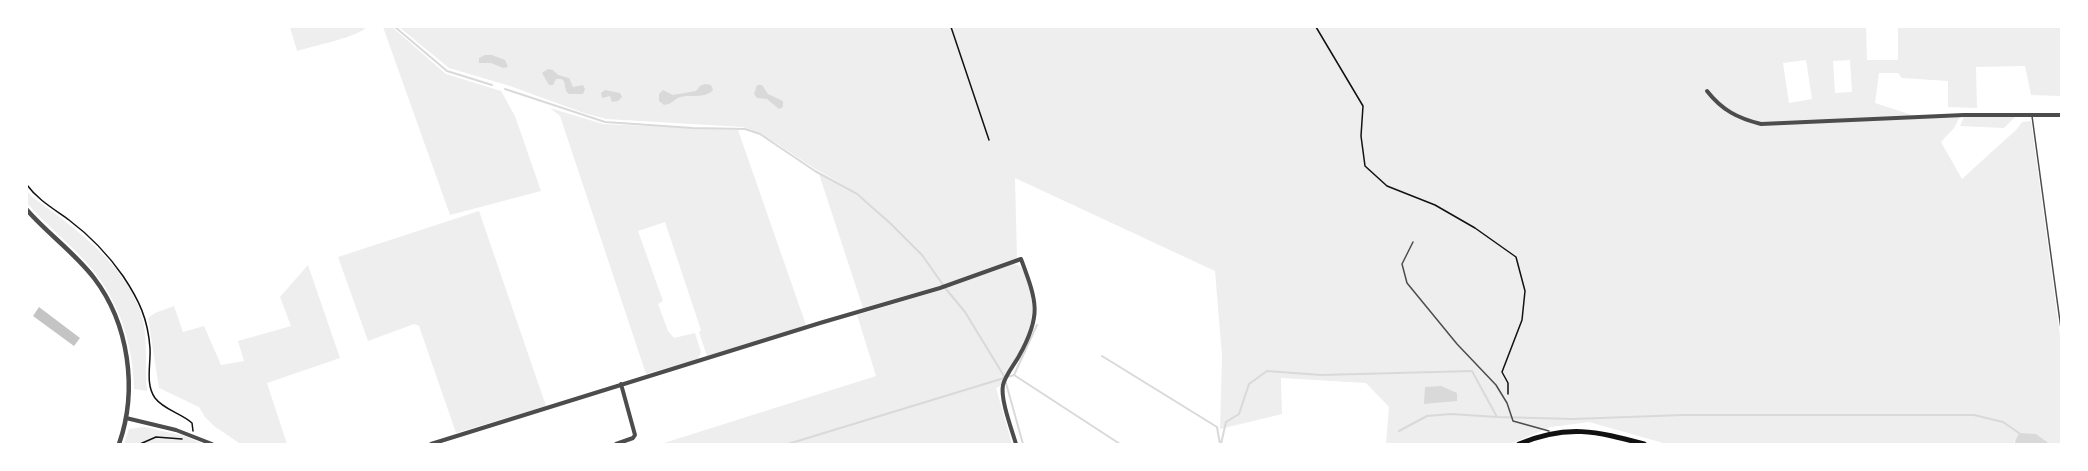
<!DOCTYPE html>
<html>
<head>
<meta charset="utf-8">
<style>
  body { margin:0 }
  #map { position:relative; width:2088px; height:471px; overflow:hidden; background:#fff; font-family:"Fira Sans",sans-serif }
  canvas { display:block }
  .frame { position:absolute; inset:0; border:28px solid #fff; pointer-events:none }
</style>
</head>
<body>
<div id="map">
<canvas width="2088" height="471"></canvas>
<div class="frame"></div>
</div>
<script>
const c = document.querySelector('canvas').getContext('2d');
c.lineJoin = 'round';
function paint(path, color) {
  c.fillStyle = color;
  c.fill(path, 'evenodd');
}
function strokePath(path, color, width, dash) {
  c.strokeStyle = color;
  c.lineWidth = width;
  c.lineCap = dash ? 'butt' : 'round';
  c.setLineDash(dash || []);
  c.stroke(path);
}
paint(new Path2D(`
  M290 27H367C358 37 313 46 297 51Z
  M383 27H392L446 74 501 91 515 116 541 191 450 215Z
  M399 27H1866L1867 60H1898V27H2061V96L2031 95 2025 66 1976 67 1977 108 1948 107V81L1902 78 1898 73H1879L1875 103 1921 118 1960 117 1954 128 1941 142 1962 179 2017 129 2022 122 2031 121 2061 343V444L2014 441V444H1667L1589 422 1551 427 1510 444H1386L1389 407 1366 383 1281 378 1282 414 1220 429 1222 356 1215 271 1015 178 1017 258 942 285 863 308 819 174 856 195 882 216C861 194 846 187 821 172 794 157 773 137 743 127L606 119 584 113 510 86 449 68ZM1806 60 1812 99 1789 103 1783 63ZM1850 60 1852 92 1835 93 1833 61Z
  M550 108 603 124 738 130 806 325 707 356 699 332 701 330 665 222 638 231 663 301 658 304 668 331 674 338 695 333 701 352 698 359 646 374 560 116Z
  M1964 117H2015L2004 128 1960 126Z
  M27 190 31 196C73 227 123 261 141 313 149 338 144 365 147 391L134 389C133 342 118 297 86 262 67 241 45 224 27 203Z
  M479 211 546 406 456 433 419 326 414 324 368 341 338 257Z
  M1013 264C1023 265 1024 272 1027 281 1042 325 1022 348 1000 386L996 388 1012 444H661L876 376 857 315 941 290Z
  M308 265 340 358 267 383 287 444 239 443 214 426 205 417 199 407 159 388 148 318 155 313 174 306 183 332 204 326 221 365 244 361 238 341 291 326 280 297Z
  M144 427 185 436 203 444H124L129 429Z`), '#eee');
paint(new Path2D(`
  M485 55H492L505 60 508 67 503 68 491 63H479V58Z
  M548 69 553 70 558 75 569 78 573 87 583 85 585 89 583 94H569L566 91 564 81 561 79H556L553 85H549L542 73Z
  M705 84 711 85 713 90C704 100 689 93 678 98 673 101 671 104 664 105L659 101V94L663 90 673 95 696 91 700 86Z
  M757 85H762L768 94 783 101V107L779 109 767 99 757 98 754 94Z
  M605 90 620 93 622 97 618 101 612 102 610 96 602 98 601 93Z
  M1441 386 1457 393V401L1424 404 1425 387Z
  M2019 433 2036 434 2047 442 2048 444H2014Z`), '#d9d9d9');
strokePath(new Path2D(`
  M395 27 447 71 492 85
  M505 89 605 122 693 128 745 129 760 134 815 171 857 194 890 223 922 255 946 289 965 312 1004 376 1023 444
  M1102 356 1217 427 1220 444
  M1014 375 1120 444
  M1399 431 1427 416 1451 414 1497 417
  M788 444 1014 375 1037 325
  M1221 444 1226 422 1239 414 1249 384 1267 371 1321 375 1472 371 1497 417 1573 419 1683 415H1974L2003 422 2019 433`), '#d9d9d9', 2);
paint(new Path2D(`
  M39 307 80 338 74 346 33 316Z`), '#c4c4c4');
strokePath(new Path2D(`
  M951 27 989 140
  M1316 27 1363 106 1361 136 1365 166 1387 186 1435 205 1475 228 1516 257 1525 291 1522 320 1502 372 1508 383V394
  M27 185C38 200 54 209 69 220 89 235 109 256 123 276 139 300 148 319 150 348 151 364 145 384 155 398 164 410 181 413 192 423L193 431
  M140 444 156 437 182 439`), '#111', 1.5);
strokePath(new Path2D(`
  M2032 116 2061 329
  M1413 242 1402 264 1407 283 1457 344 1496 385 1507 403 1513 421 1549 431`), '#4c4c4c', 1.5);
strokePath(new Path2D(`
  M1707 91C1722 110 1737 118 1761 124L1964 115H2061
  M126 418 176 430 212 444
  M431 444 820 323 940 288 1021 259C1037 302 1042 315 1019 356 1014 365 1005 376 1003 385 1000 399 1012 430 1016 444
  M616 444 633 438 635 435 621 384`), '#4c4c4c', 4);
strokePath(new Path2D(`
  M27 210C48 234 75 253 94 278 129 324 138 390 119 444`), '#4c4c4c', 4.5);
strokePath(new Path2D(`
  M1519 444C1567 424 1596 431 1644 444`), '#111', 5);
</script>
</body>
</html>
